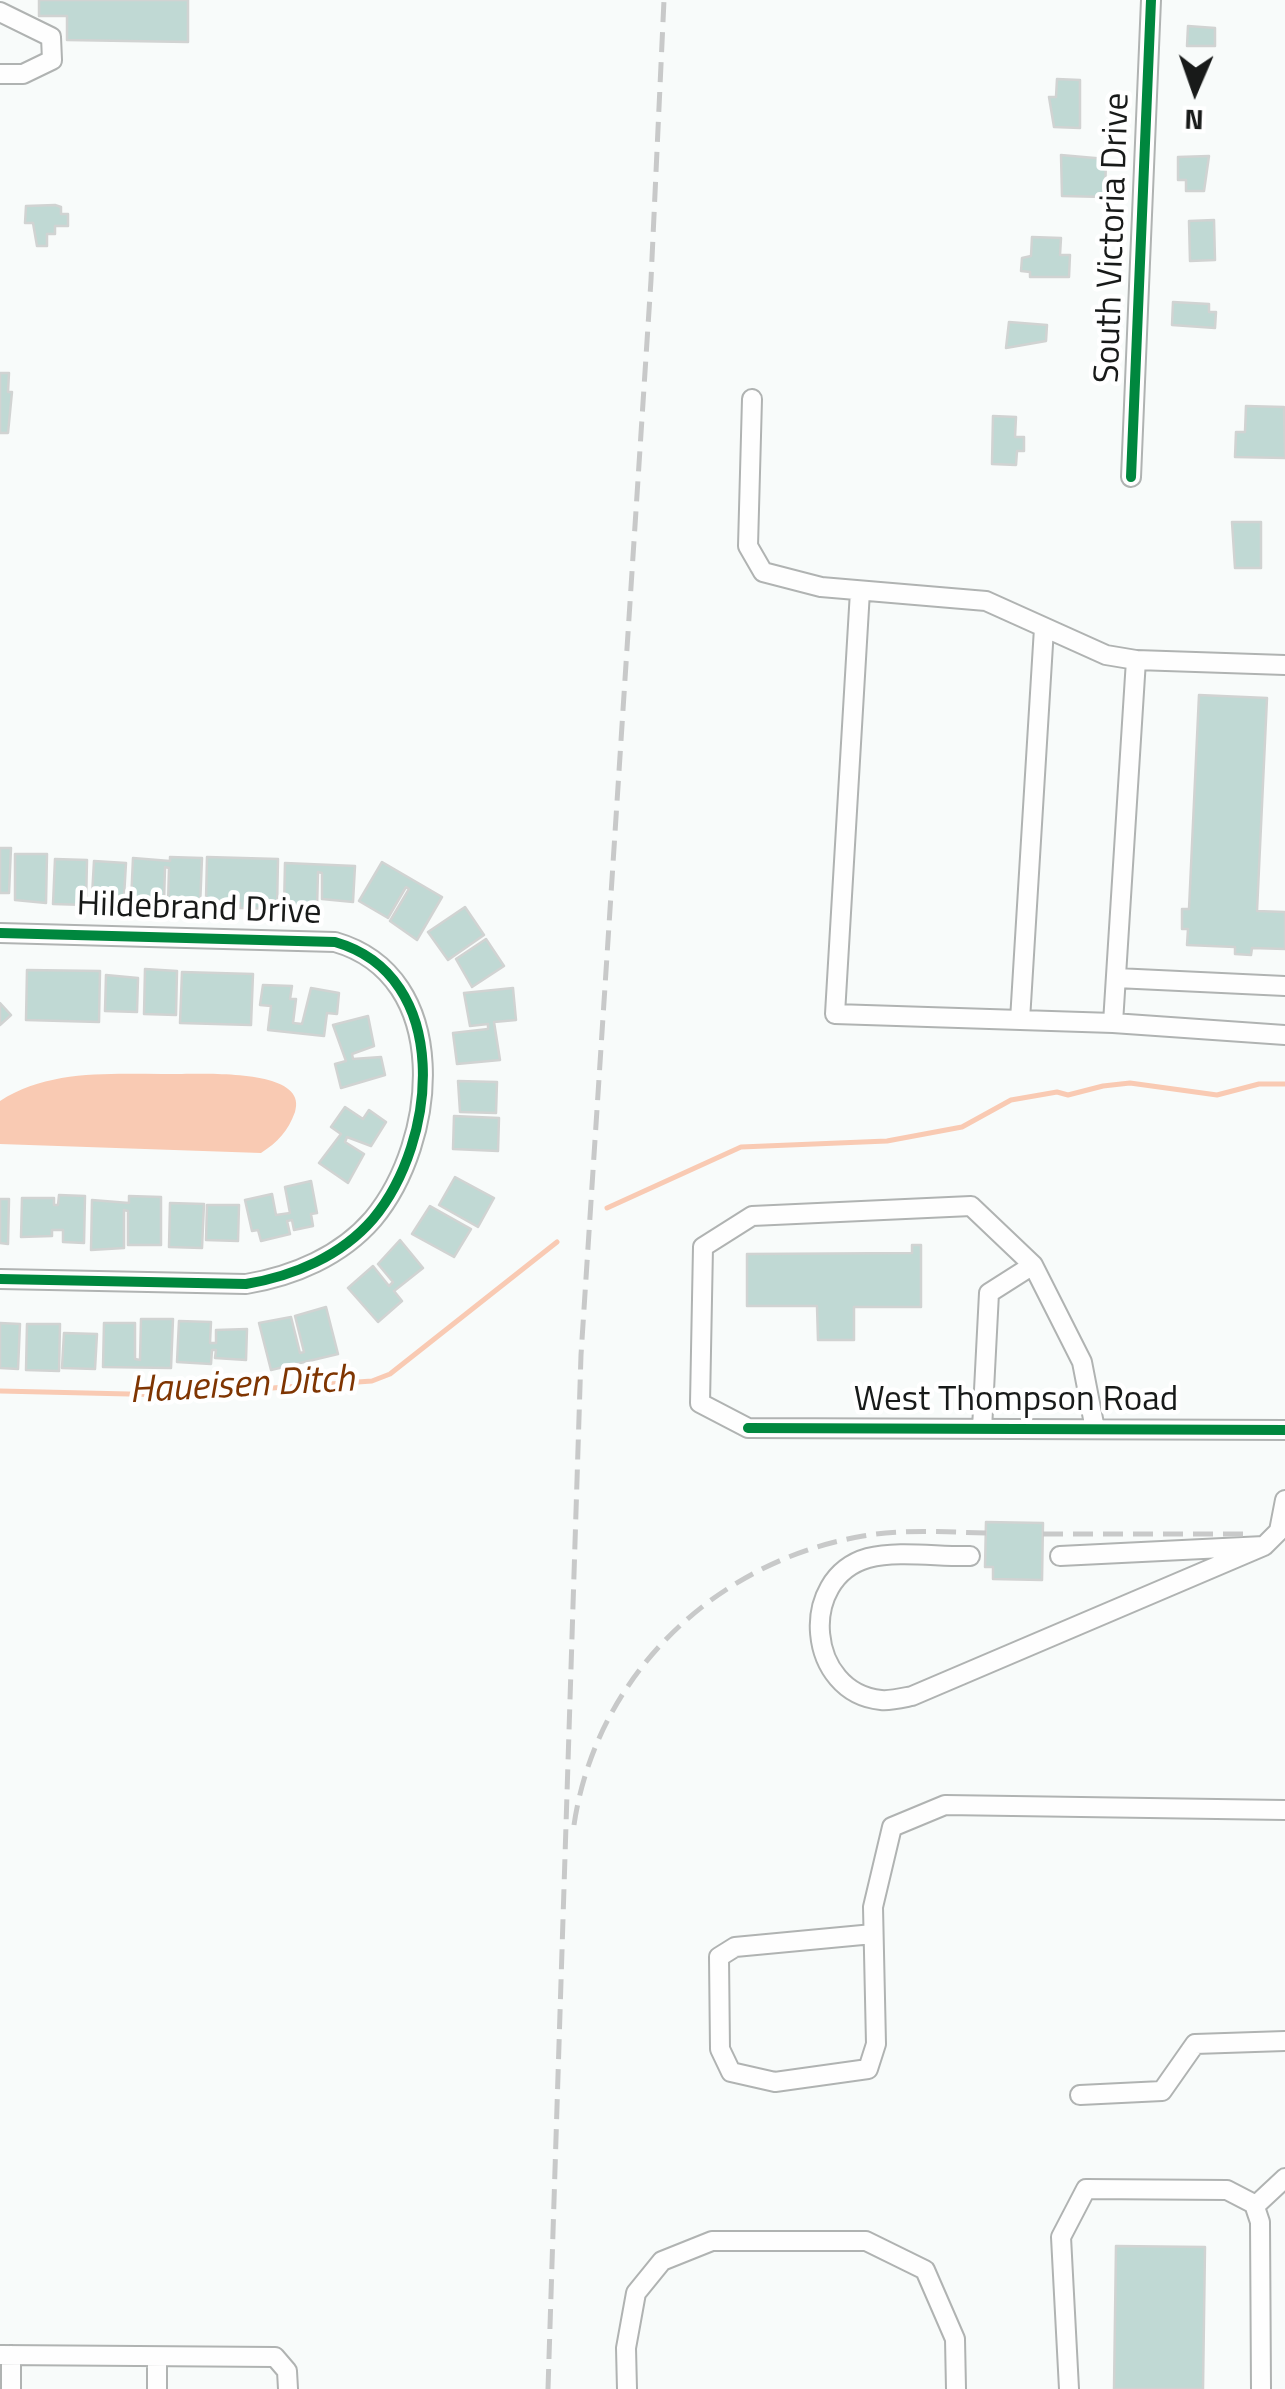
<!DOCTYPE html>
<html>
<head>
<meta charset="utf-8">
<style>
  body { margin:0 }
  #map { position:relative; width:1285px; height:2389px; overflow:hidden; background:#f8fbfa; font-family:"Titillium Web",sans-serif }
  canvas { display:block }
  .north { position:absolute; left:1145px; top:40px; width:100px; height:100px; -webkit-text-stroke:8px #fff; paint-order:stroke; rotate:182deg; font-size:28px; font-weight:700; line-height:40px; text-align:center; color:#181a19 }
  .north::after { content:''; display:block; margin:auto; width:35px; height:45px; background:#181a19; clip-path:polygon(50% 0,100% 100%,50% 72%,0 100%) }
</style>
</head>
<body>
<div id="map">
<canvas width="1285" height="2389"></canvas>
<div class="north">N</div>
</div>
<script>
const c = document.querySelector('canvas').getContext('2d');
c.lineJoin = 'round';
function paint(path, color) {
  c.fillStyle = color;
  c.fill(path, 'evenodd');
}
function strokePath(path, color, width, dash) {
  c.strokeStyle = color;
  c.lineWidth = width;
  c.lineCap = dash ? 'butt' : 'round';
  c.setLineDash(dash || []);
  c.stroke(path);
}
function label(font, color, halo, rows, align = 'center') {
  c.font = font + ' "Titillium Web",sans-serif';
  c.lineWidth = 9;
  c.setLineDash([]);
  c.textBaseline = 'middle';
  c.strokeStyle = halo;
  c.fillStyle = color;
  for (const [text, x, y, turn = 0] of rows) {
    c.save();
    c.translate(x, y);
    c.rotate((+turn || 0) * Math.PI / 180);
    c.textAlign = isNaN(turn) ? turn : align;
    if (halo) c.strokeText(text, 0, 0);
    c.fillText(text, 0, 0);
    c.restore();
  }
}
paint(new Path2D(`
  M162 1074C190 1075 310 1065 295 1112 288 1131 278 1142 261 1153L0 1144V1101C48 1070 107 1074 162 1074Z`), '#f9cab3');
strokePath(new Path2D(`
  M607 1208 741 1147 887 1141 962 1127 1011 1100 1057 1092 1068 1095 1103 1086 1130 1083 1217 1095 1259 1084H1285
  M0 1391 172 1395 372 1381 390 1374 557 1242`), '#f9cab3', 5);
const building = new Path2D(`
  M39 0H188V42L67 40V16H39Z
  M1188 26 1215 28V46H1187Z
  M1057 79 1080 80V128L1054 127 1049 97H1056Z
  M1061 155 1106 159 1105 197 1062 196Z
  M1209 156 1204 191H1186V180H1178V157Z
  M55 205 61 207V214H68V226H55V234H47V246H37L33 223H25L26 206Z
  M1214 220 1215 260 1190 261 1189 221Z
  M1032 237 1061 238 1060 255H1070L1069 277H1030V272L1021 271 1022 258 1031 256Z
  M1173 302 1209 304V312H1216L1215 328 1172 325Z
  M1009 322 1047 325 1046 341 1006 348Z
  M0 373H9L8 392H12L8 433H0Z
  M1246 406 1284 407 1285 458 1235 457 1236 432H1245Z
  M993 416 1016 417 1015 437H1024V451H1017L1016 465 992 464Z
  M1232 522H1261V568H1235Z
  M1199 695 1267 698 1257 911 1285 912V949L1252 948 1251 955 1235 954V947L1187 945 1188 929H1182V909H1189Z
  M0 848H11L9 893H0Z
  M15 854H47L46 903 15 900Z
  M170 857 202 858 200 907 168 904 169 868 165 867 164 903 131 902 133 858 170 861Z
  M207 857 278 859 277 909 240 908V903L206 900Z
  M55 859 87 860 86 905 53 904Z
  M94 861 126 863 124 897 92 896Z
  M382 862 442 897 417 940 390 921 409 889 406 887 388 918 359 901Z
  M285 863 355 866 353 902 322 899V873L318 872 317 909 284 908Z
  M465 907 484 935 448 960 428 932Z
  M486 939 504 966 472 987 456 959Z
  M145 969 177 971 176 1015 144 1014Z
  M27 970 100 971 99 1022 26 1020Z
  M182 972 253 974 251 1025 180 1023Z
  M106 975 138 978 137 1012 105 1011Z
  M263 985 292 986 290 999H296L293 1023 302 1024 311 988 339 993 337 1014 327 1013 324 1036 268 1030 271 1006 260 1005Z
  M513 988 516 1020 494 1022 500 1060 457 1064 453 1033 488 1029V1024L470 1026 464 993Z
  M0 1003 11 1015 0 1025Z
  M368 1016 374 1046 352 1054 353 1059 381 1057 385 1075 341 1088 335 1064 346 1061 333 1025Z
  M458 1081 497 1082 496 1113 460 1112Z
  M345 1107 363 1119 369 1110 386 1122 371 1146 347 1137 345 1142 364 1154 348 1183 319 1163 341 1134 331 1127Z
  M454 1116 499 1118 498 1151 453 1149Z
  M455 1177 494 1198 478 1227 439 1205Z
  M311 1181 317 1213 311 1214 313 1226 294 1230 292 1220 287 1221 290 1234 261 1241 258 1230 252 1231 245 1200 272 1194 276 1215 290 1213 285 1187Z
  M59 1195 85 1196 84 1243 63 1242V1230H52V1236L21 1237 22 1198H54V1205H58Z
  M129 1196 161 1197V1245H128V1211L124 1210V1248L91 1250 92 1200 129 1203Z
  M0 1199H9L8 1244 0 1243Z
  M170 1203 204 1204 202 1248 169 1247Z
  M207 1205H239L238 1241 206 1240Z
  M430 1206 471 1229 454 1257 412 1234Z
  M400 1240 423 1268 394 1291 402 1301 378 1322 348 1288 373 1266 389 1286 393 1282 378 1264Z
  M912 1245H921V1307H854V1340H818L817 1306H747V1254L912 1253Z
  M326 1307 338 1354 271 1370 259 1323 291 1317 300 1353 304 1352 295 1316Z
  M141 1319H173L171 1368 103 1367 104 1323H135V1359L140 1360Z
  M179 1321 211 1322 210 1343H216V1330L247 1329 246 1360 215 1358 216 1350H212L211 1364 177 1362Z
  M0 1323 20 1324 18 1369 0 1368Z
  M27 1324H60L59 1371 26 1370Z
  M64 1333 97 1334 95 1369 62 1368Z
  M986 1522 1043 1523 1042 1580 993 1579V1567H985Z
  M1116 2246 1205 2247 1203 2389H1114Z`);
paint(building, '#c0d9d4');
strokePath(building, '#d1d3d2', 2.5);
const minor = new Path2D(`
  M0 12 51 37 52 60 23 74H0
  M752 399 748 546 763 572 821 587 986 601 1106 655 1136 660
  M1131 477 1151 0
  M860 591 835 1014 1113 1023
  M1285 665 1136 660 1113 1023 1285 1035
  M0 933 335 942C453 976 438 1141 373 1219 341 1256 294 1276 246 1284L0 1279
  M1116 978 1285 986
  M1020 1020 1044 628
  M982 1429 989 1293 1033 1265
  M1095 1429 1082 1362 1033 1265 971 1206 752 1216 703 1247 700 1403 748 1428 1285 1430
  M970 1556C939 1557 898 1550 868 1558 797 1578 807 1693 881 1700 890 1701 902 1698 912 1696L1264 1546
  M1060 1556 1264 1546 1279 1531 1285 1500
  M873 1934 735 1947 719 1957 720 2049 731 2072 775 2082 868 2069 876 2044 873 1907 892 1827 945 1805 1285 1810
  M1080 2095 1162 2091 1195 2044 1285 2041
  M1255 2206 1285 2178
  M0 2355 275 2357 287 2371 288 2389
  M11 2355V2389
  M157 2357V2389
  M627 2389 626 2348 636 2293 662 2261 712 2241H866L925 2270 955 2339 956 2389
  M1069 2389 1061 2237 1086 2189 1227 2190 1254 2204 1260 2222 1261 2389`);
strokePath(minor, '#b0b3b2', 22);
strokePath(minor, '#fefefe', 18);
strokePath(new Path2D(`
  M1043 1534H1246
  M574 1825C596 1675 716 1561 863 1536 903 1529 945 1532 986 1533
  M548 2389 581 1355 651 280 664 0`), '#c8c9c9', 5, [20, 10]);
strokePath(new Path2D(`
  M1131 477 1151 0
  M0 933 335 942C453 976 438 1141 373 1219 341 1256 294 1276 246 1284L0 1279
  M748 1428 1285 1430`), '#00873e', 10);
label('35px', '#181a19', '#fff', [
  ["South Victoria Drive",1114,238,-88],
  ["Hildebrand Drive",199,910,2],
  ["West Thompson Road",1016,1401]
]);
label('italic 38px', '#7f3502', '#fff', [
  ["Haueisen Ditch",242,1387,-3]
]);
</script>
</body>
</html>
